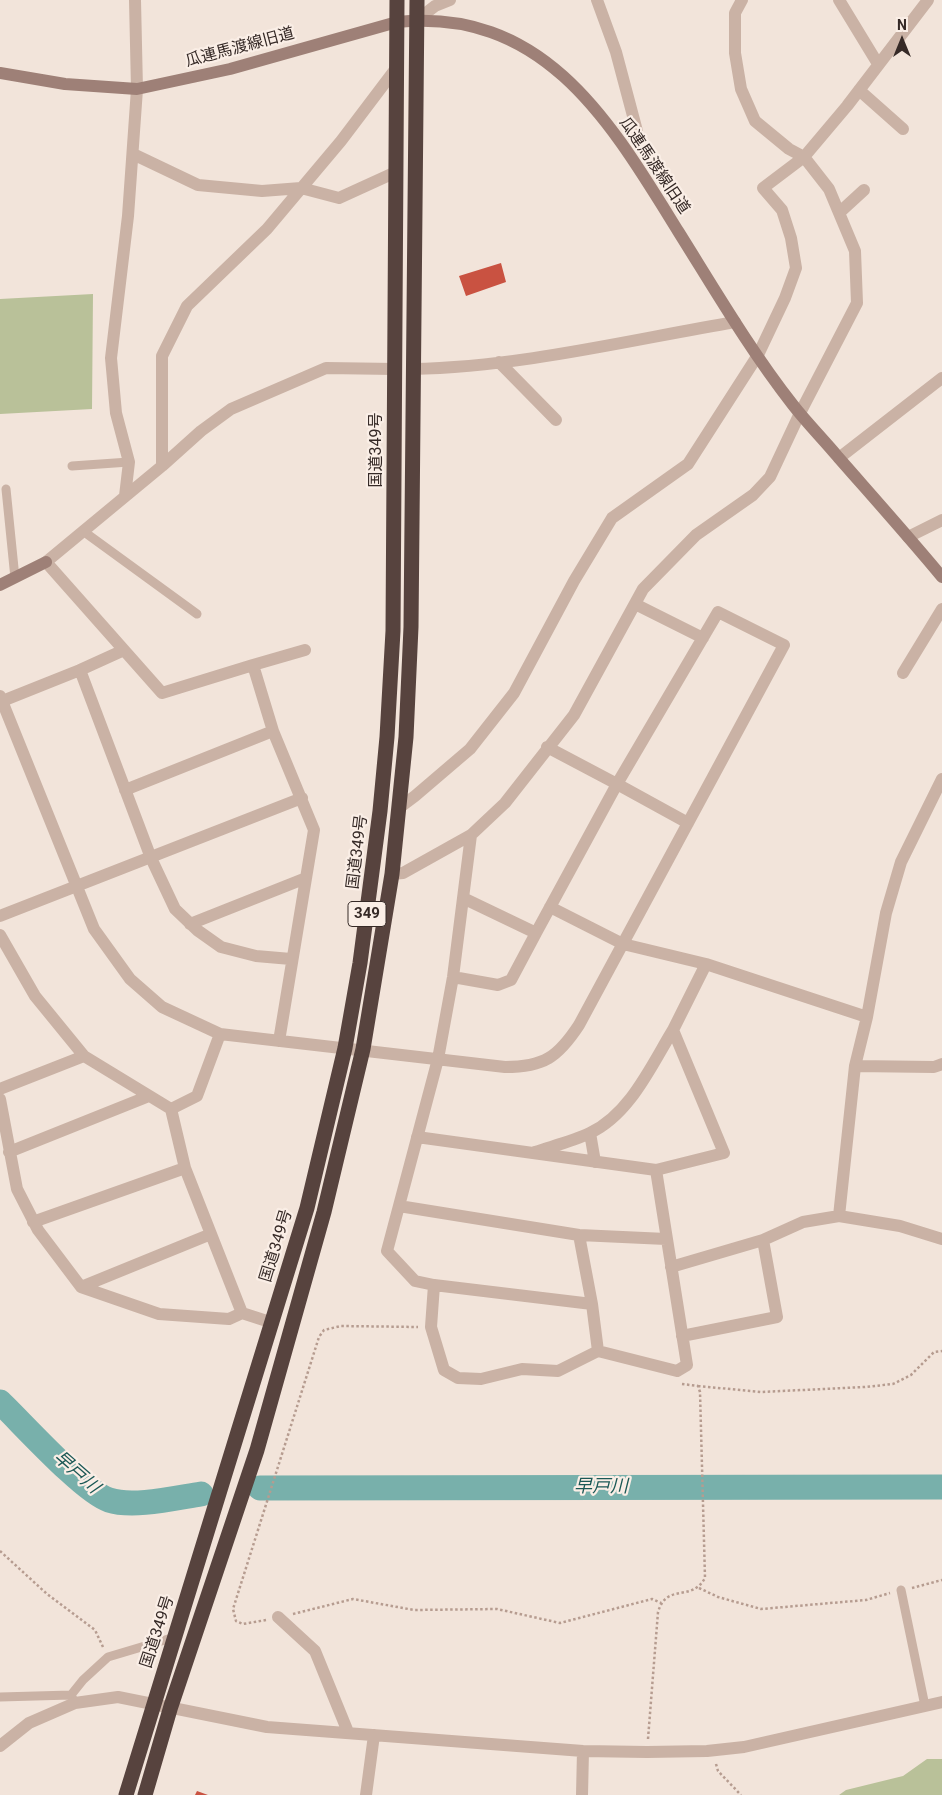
<!DOCTYPE html>
<html>
<head>
<meta charset="utf-8">
<style>
  body { margin:0 }
  #map { position:relative; width:942px; height:1795px; overflow:hidden; background:#f2e4da; font-family:Roboto,sans-serif }
  canvas { display:block }
  .north { position:absolute; left:877px; top:15px; width:50px; height:50px; -webkit-text-stroke:4px #faeee6; paint-order:stroke; rotate:0deg; font-size:14px; font-weight:700; line-height:20px; text-align:center; color:#362a27 }
  .north::after { content:''; display:block; margin:auto; width:18px; height:22px; background:#362a27; clip-path:polygon(50% 0,100% 100%,50% 72%,0 100%) }
</style>
</head>
<body>
<div id="map">
<canvas width="942" height="1795"></canvas>
<div class="north">N</div>
</div>
<script>
const c = document.querySelector('canvas').getContext('2d');
c.lineJoin = 'round';
function paint(path, color) {
  c.fillStyle = color;
  c.fill(path, 'evenodd');
}
function strokePath(path, color, width, dash) {
  c.strokeStyle = color;
  c.lineWidth = width;
  c.lineCap = dash ? 'butt' : 'round';
  c.setLineDash(dash || []);
  c.stroke(path);
}
function label(font, color, halo, rows, align = 'center') {
  c.font = font + ' Roboto,"Noto Sans JP",sans-serif';
  c.lineWidth = 4.5;
  c.setLineDash([]);
  c.textBaseline = 'middle';
  c.strokeStyle = halo;
  c.fillStyle = color;
  for (const [text, x, y, turn = 0] of rows) {
    c.save();
    c.translate(x, y);
    c.rotate((+turn || 0) * Math.PI / 180);
    c.textAlign = isNaN(turn) ? turn : align;
    if (halo) c.strokeText(text, 0, 0);
    c.fillText(text, 0, 0);
    c.restore();
  }
}
paint(new Path2D(`
  M93 294 92 409 0 414V299Z
  M927 1759H942V1795H839L846 1790 903 1776Z`), '#b9c199');
strokePath(new Path2D(`
  M0 1402C22 1423 84 1492 109 1500 133 1508 175 1498 201 1494
  M260 1488 942 1487`), '#78b0ab', 25);
paint(new Path2D(`
  M501 263 506 282 466 296 459 276Z
  M197 1791 208 1795H195Z`), '#c95241');
strokePath(new Path2D(`
  M698 1386 761 1392 865 1387 893 1384 911 1375 934 1352 942 1351
  M0 1551 47 1594 95 1630 103 1647
  M699 1588 718 1597 761 1609 866 1600 890 1593
  M912 1588 942 1580
  M293 1614 353 1599 414 1610 497 1609 560 1623 652 1599 661 1603
  M266 1620 243 1624 236 1621 233 1609 319 1337 324 1330 341 1326 418 1327
  M648 1739 658 1612C667 1582 691 1603 705 1578L700 1392 698 1386 682 1384
  M716 1764 718 1771 741 1795`), '#b69c90', 2.5, [2.5, 2.5]);
strokePath(new Path2D(`
  M72 466 129 462
  M6 489 15 578
  M83 531 197 614
  M901 1590 925 1706
  M71 1695 83 1680 108 1657 175 1637
  M0 1697 71 1695 74 1701`), '#cab2a5', 9);
strokePath(new Path2D(`
  M597 0 616 52 637 131
  M839 0 878 64
  M417 20 435 6 450 0
  M859 90 903 129
  M133 154 198 185 262 191 301 188 339 198 396 172
  M840 212 864 190
  M499 362 556 420
  M412 369C520 367 629 340 735 322
  M839 458 942 378
  M162 466V356L187 306 267 229 341 141 397 67
  M125 496 129 462 116 413 111 358 128 216 137 89 135 0
  M908 537 942 520
  M635 604 703 638
  M253 665 305 650
  M80 670 124 650
  M903 673 942 609
  M0 696 94 929 130 979 162 1007 220 1034 505 1067C544 1067 558 1057 579 1025L784 645 718 612 617 784 688 823
  M0 702 80 670 151 858 175 909 197 930 221 947 256 956 291 959
  M125 790 273 731
  M399 808 415 796 470 749 514 693 574 581 612 518 688 464 758 355 785 298 796 268 791 238 782 210 763 188 804 157 789 149 755 121 741 89 735 53V13L742 0
  M471 835 453 977 438 1059 387 1251 415 1281 434 1285 592 1304 598 1351 677 1371 687 1365 656 1170 724 1153 673 1030 706 964
  M392 874 403 873 471 835 505 803 574 715 643 589 696 535 753 495 770 477 800 413 857 303 855 251 829 189 804 157 847 106 928 0
  M550 907 623 944 706 964 867 1017
  M0 916 302 798
  M190 924 306 878
  M536 933 617 784 547 747
  M0 935 35 996 84 1056
  M453 977 498 985 511 980 536 933 463 898
  M220 1034 197 1096 171 1109 185 1168 242 1313
  M279 1041 314 830 273 731 253 665 162 693 46 562 162 466 201 431 231 409 326 368 395 369
  M855 1066 934 1067 942 1064
  M0 1089 84 1056 171 1109
  M0 1099 17 1189 38 1230 81 1287 159 1314 229 1319 242 1313 273 1323
  M590 1133 595 1162
  M417 1137 656 1170
  M9 1152 149 1096
  M535 1152C553 1146 573 1141 590 1133 630 1114 651 1066 673 1030
  M399 1206 579 1235 666 1239
  M839 1216 855 1066 867 1017 886 913 901 862 942 779
  M33 1222 185 1168
  M579 1235 592 1304
  M671 1267 763 1240 803 1222 839 1216 900 1226 942 1239
  M434 1285 431 1327 444 1370 458 1378 481 1379 522 1369 558 1371 598 1351
  M81 1287 211 1234
  M682 1336 777 1317 763 1240
  M278 1617 315 1651 348 1732
  M0 1746 29 1723 75 1703 118 1697 267 1727 583 1751 647 1752 707 1751 744 1747 942 1702
  M366 1795 374 1735
  M582 1795 583 1751`), '#cab2a5', 12);
strokePath(new Path2D(`
  M0 73 65 84 137 89 230 69 397 22C545 7 611 123 678 231 715 290 750 350 793 405 807 423 823 439 838 457 873 497 908 536 942 577
  M0 585 46 562`), '#9e8077', 12);
strokePath(new Path2D(`
  M126 1795 307 1208 345 1048 360 963 380 811 387 737 393 631 397 0
  M145 1795 171 1706 257 1450 324 1212 363 1049 392 874 406 737 411 627 417 0`), '#57433e', 15);
for (const [x, y, w] of [
  [367,914,38]
]) {
  const box = new Path2D();
  box.roundRect(x - w / 2, y - 12.5, w, 25, 4);
  c.fillStyle = '#faeee6';
  c.fill(box);
  strokePath(box, '#362a27', 1);
}
label('bold 15px', '#362a27', null, [
  ["349",367,914]
]);
label('16px', '#362a27', '#faeee6', [
  ["瓜連馬渡線旧道",240,48,-15],
  ["瓜連馬渡線旧道",654,166,56],
  ["国道349号",377,450,-90],
  ["国道349号",358,852,-83],
  ["国道349号",277,1246,-73],
  ["国道349号",158,1632,-72]
]);
label('italic 18px', '#1b5855', '#faeee6', [
  ["早戸川",76,1473,41],
  ["早戸川",601,1487]
]);
</script>
</body>
</html>
